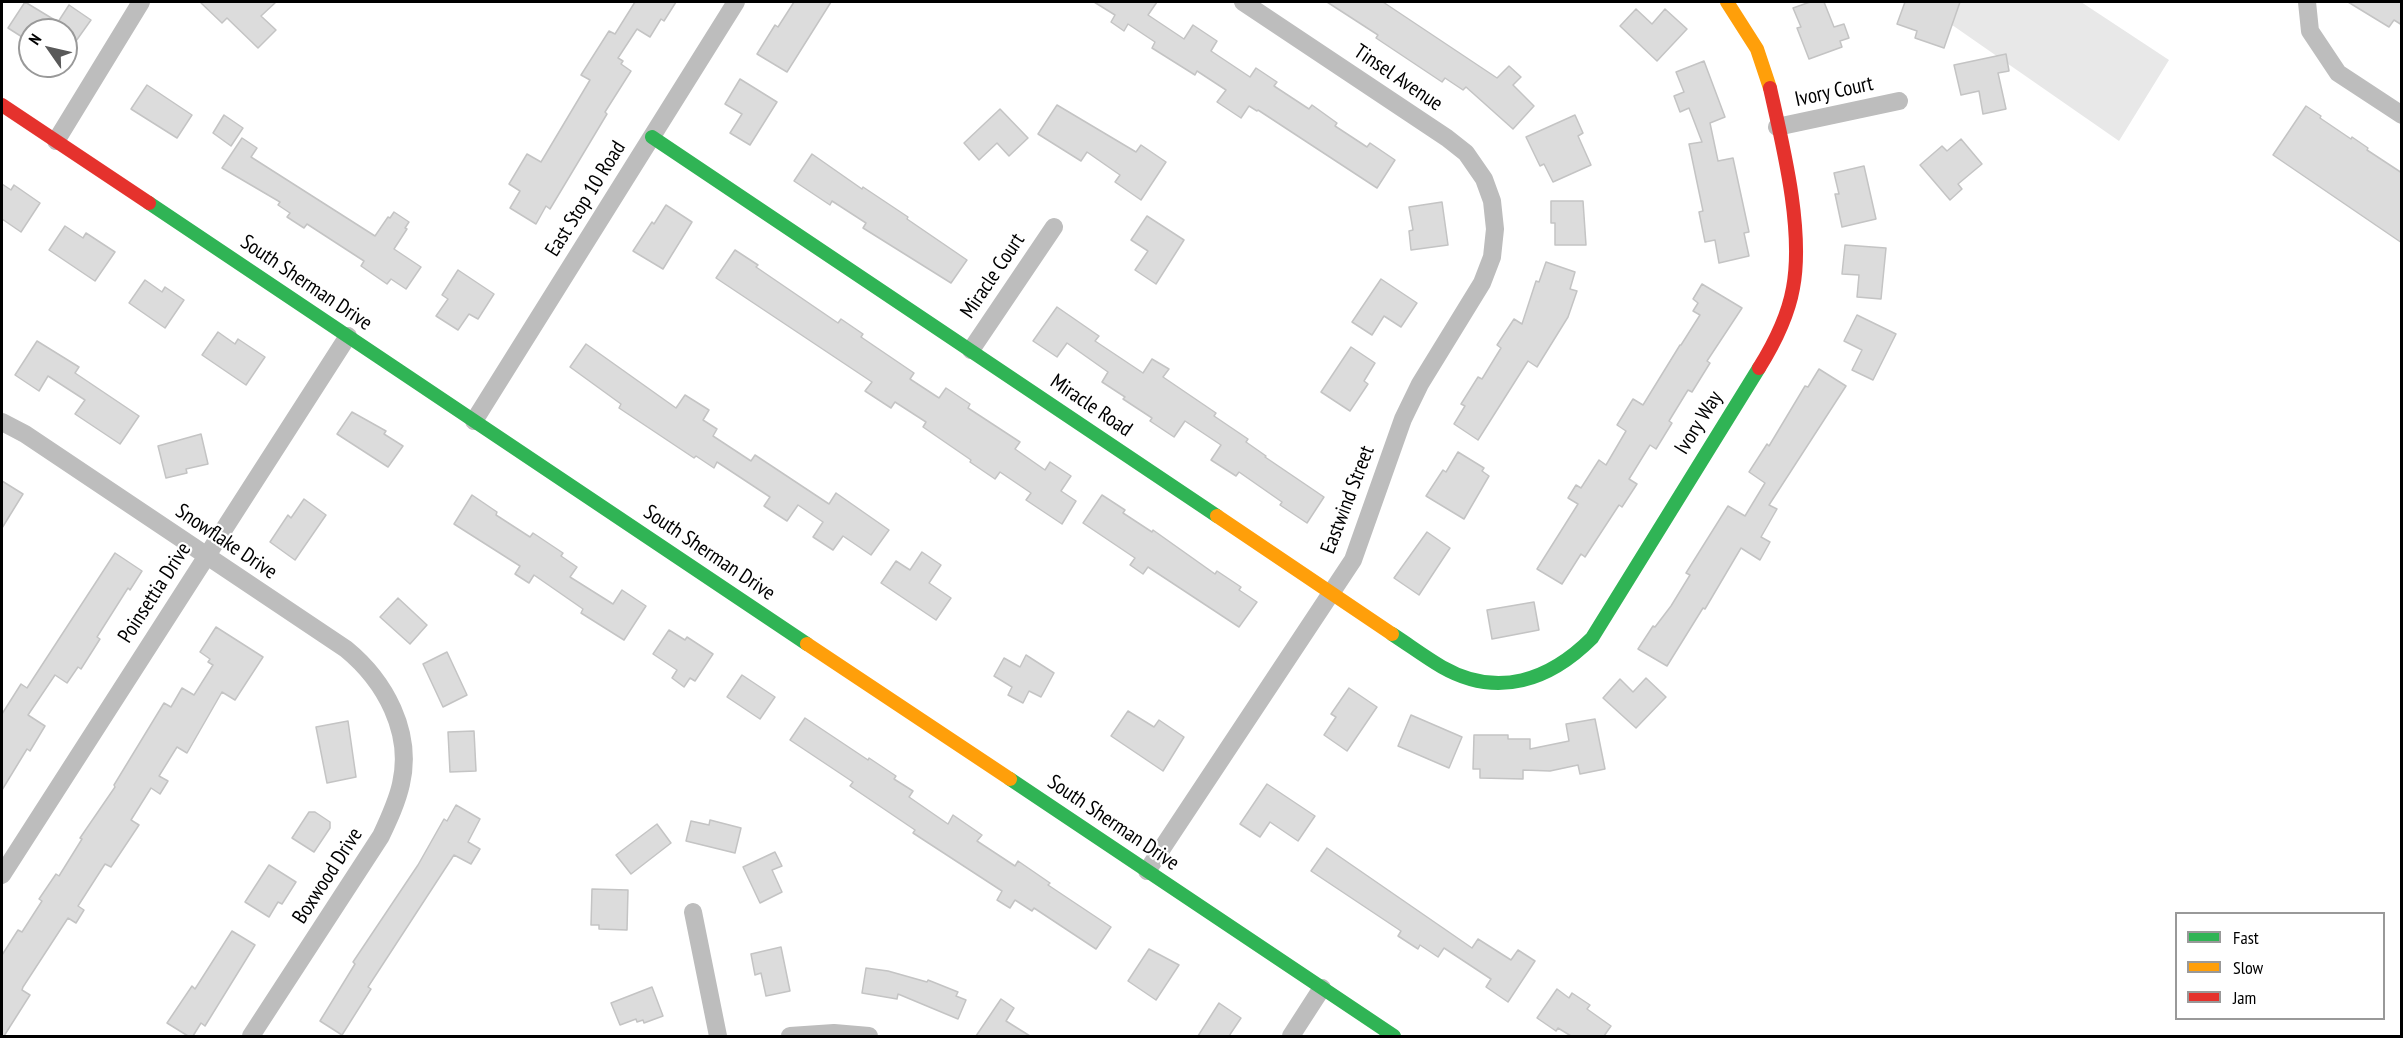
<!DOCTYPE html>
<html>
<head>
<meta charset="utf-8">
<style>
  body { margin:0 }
  #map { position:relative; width:2403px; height:1038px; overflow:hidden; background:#fff; font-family:"PT Sans Narrow",sans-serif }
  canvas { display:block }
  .frame { position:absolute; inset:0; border:3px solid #000; pointer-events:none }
  .legend { position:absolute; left:2175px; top:912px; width:210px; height:108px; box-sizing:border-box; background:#fff; border:2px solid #999; margin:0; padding:8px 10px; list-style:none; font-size:18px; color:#000 }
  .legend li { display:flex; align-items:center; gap:12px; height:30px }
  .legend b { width:30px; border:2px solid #999 }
  .north { position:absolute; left:18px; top:18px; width:60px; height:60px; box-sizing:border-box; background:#fff; border:2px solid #999; border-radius:50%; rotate:304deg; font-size:16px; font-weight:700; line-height:24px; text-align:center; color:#000 }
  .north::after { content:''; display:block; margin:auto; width:21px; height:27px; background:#595959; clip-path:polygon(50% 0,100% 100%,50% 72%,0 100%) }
</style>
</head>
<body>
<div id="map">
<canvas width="2403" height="1038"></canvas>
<div class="frame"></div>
<ul class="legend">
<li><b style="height:8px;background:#30b455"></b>Fast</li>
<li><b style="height:8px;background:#ff9f0a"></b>Slow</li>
<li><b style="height:8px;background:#e5322d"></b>Jam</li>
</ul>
<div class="north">N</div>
</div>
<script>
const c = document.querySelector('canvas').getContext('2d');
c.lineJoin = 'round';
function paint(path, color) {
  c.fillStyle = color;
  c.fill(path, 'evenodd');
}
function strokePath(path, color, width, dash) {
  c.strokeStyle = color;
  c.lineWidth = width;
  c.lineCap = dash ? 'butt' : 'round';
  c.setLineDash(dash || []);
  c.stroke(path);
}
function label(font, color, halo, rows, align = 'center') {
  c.font = font + ' "PT Sans Narrow",sans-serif';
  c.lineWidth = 4.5;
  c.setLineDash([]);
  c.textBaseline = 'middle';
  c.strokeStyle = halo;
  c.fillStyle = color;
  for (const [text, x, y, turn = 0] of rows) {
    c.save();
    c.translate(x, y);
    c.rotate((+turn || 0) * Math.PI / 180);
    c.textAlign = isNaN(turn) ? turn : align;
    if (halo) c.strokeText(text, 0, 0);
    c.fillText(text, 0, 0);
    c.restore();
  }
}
paint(new Path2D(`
  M1919 2H2081L2169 60 2119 141Z`), '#e8e8e8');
const building = new Path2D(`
  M25 2 58 22 69 5 91 20 66 55V30H30V42L8 28Z
  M200 2H276L261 16 276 30 258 48 227 18 222 23Z
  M635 2H676L664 21 661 19 650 37 637 29 618 58 623 61 621 64 631 71 605 112 607 114 550 209 546 206 536 224 510 208 520 191 509 184 527 154 541 162 590 80 581 75 609 31 615 34Z
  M794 2H831L787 72 757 54 775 25 778 27Z
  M1094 2H1157L1148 15 1184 39 1193 25 1217 41 1211 51 1250 77 1256 68 1277 82 1274 86 1309 109 1312 105 1337 123 1335 126 1367 147 1370 143 1395 160 1377 188 1258 110 1257 111 1249 106 1241 118 1217 102 1226 90 1197 71 1195 75 1152 48 1155 42 1128 24 1124 31 1111 22 1115 15Z
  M1327 2H1383L1497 78 1509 66 1521 77 1513 85 1534 106 1513 129 1466 87 1463 90 1445 78 1442 82 1376 38 1378 35Z
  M1810 2H1824L1834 27 1844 24 1849 38 1840 41 1842 47 1809 59 1797 28 1801 27 1793 8Z
  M1905 2H1960L1944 48 1915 38 1917 31 1897 24Z
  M2348 2H2402V25L2394 20 2389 27Z
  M1636 9 1652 24 1665 9 1687 29 1657 61 1620 26Z
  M2006 54 2009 71 1998 73 2006 109 1983 114 1979 91 1961 95 1954 65Z
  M1704 61 1725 117 1710 123 1718 161 1733 158 1749 232 1744 233 1749 256 1719 263 1715 240 1705 242 1699 212 1703 211 1689 144 1702 142 1689 108 1680 112 1674 96 1684 92 1676 72Z
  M740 79 777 102 750 145 730 133 742 114 725 104Z
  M147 85 192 115 177 138 131 109Z
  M1057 105 1136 152 1141 145 1166 162 1141 200 1115 182 1120 175 1087 152 1081 161 1038 134Z
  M2306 106 2321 116 2320 118 2351 139 2352 137 2368 148 2367 150 2402 173V243L2273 155Z
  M1000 109 1028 138 1009 156 997 143 979 160 964 143Z
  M224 115 243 128 231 146 213 133Z
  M1575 115 1583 133 1578 136 1591 165 1553 182 1544 164 1540 166 1526 137Z
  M242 138 257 148 251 157 375 236 388 217 390 218 394 212 409 222 405 228 407 229 394 249 421 267 406 289 391 279 387 284 361 266 364 261 307 224 304 228 287 217 290 213 278 205 280 202 222 168Z
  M1961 139 1982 164 1958 184 1962 189 1950 200 1920 165 1942 146 1947 151Z
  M812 154 862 189 863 187 908 217 907 219 967 260 951 283 863 228 866 223 832 201 830 205 794 181Z
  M1864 166 1876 219 1842 227 1835 194H1839L1834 173Z
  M2 184 11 190 14 185 40 203 21 232 2 219Z
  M1551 201H1583L1586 245H1555V223H1551Z
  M1442 202 1448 245 1411 250 1409 231 1413 230 1409 207Z
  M666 205 692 222 663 269 633 251 652 222 654 224Z
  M1147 216 1184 240 1156 284 1135 270 1148 251 1131 240Z
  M65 226 83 238 86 233 115 252 95 281 49 250Z
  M1845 245 1886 248 1881 299 1857 297 1859 275 1842 274Z
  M735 250 758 265 756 267 838 323 841 319 863 334 861 337 914 373 910 379 939 398 946 388 970 404 968 408 1020 442 1015 449 1045 470 1050 462 1071 476 1061 491 1076 501 1062 524 1026 500 1031 493 1000 472 995 479 970 462 971 460 923 427 926 422 895 402 891 408 865 391 872 382 716 278Z
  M1546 262 1575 272 1570 289 1577 291 1568 317 1537 367 1528 361 1478 440 1454 424 1465 406 1461 404 1478 377 1482 379 1501 348 1497 345 1514 319 1522 324 1536 281 1539 282Z
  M458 270 494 294 478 319 469 314 458 330 436 316 448 299 442 295Z
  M1381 279 1417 303 1401 327 1384 316 1372 335 1352 322Z
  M145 280 162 292 165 287 184 300 165 328 129 303Z
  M1702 284 1742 308 1707 361 1710 363 1692 392 1688 390 1669 421 1672 423 1656 449 1650 445 1629 479 1637 484 1622 507 1619 505 1585 557 1581 554 1562 584 1537 569 1578 504 1568 498 1576 485 1581 488 1599 460 1606 465 1626 431 1617 425 1633 399 1643 405 1680 345H1681L1700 315 1693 311 1698 303 1693 299Z
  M1057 307 1099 336 1095 341 1143 373 1152 359 1169 369 1163 377 1216 413 1214 416 1248 439 1246 442 1266 456 1265 457 1324 497 1307 523 1280 505 1282 502 1239 472 1236 476 1211 460 1221 445 1185 421 1174 437 1150 421 1152 418 1123 399 1125 397 1102 382 1108 372 1067 343 1057 357 1033 341Z
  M1857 315 1896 334 1873 380 1852 370 1862 350 1844 341Z
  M218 332 235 344 238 339 265 357 246 385 202 355Z
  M37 341 79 367 75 373 139 416 120 444 75 414 85 400 48 376 39 391 15 375Z
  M586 344 676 408 685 395 709 410 703 420 717 429 713 436 751 461 755 455 829 504 836 493 889 530 871 555 843 536 833 550 813 537 823 522 798 505 787 521 764 506 770 497 717 462 714 468 696 456 694 458 619 408 621 404 570 367Z
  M1351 347 1375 363 1364 381 1368 384 1350 411 1321 392Z
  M1819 369 1846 386 1769 505 1777 509 1761 537 1770 542 1760 560 1741 548 1705 609 1703 608 1667 666 1638 649 1653 626 1655 627 1671 606 1690 575 1686 573 1728 506 1745 516 1765 483 1749 472 1767 444 1769 446 1805 386 1808 387Z
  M352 412 386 431 384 434 403 446 388 467 337 434Z
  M201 434 208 464 186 469 187 473 166 478 158 446Z
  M1458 452 1484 468 1482 471 1489 476 1464 519 1426 496 1443 470 1446 472Z
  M2 481 23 494 2 528Z
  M472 495 497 512 496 515 530 537 533 533 563 553 561 556 577 567 570 577 613 604 622 590 646 606 624 640 581 613 583 609 534 575 529 583 515 574 520 566 454 524Z
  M1102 495 1125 510 1123 513 1152 532 1153 530 1215 574 1217 571 1241 587 1239 590 1257 602 1239 627 1148 567 1143 574 1130 565 1135 558 1083 523Z
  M304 499 326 515 295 560 270 542 288 515 291 518Z
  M1427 532 1450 548 1419 595 1394 578Z
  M922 552 941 565 929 583 951 598 936 620 881 583 896 561 910 570Z
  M115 553 142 571 130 590 128 588 97 637 100 639 81 669 78 667 67 683 55 675 28 715 45 726 30 751 27 749 2 790V714L21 684 27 688Z
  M398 598 427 625 410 644 380 617Z
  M1534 602 1539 630 1492 639 1487 610Z
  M216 627 263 657 235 700 222 692 187 753 177 747 159 776 168 781 160 794 151 788 131 820 139 825 111 867 105 864 78 906 84 910 76 923 68 918 23 987 22 990 30 995 4 1036H2V955L18 930 22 932 42 901 39 899 56 874 59 876 82 839 80 838 115 787 114 785 164 703 171 707 182 688 194 695 213 665 208 662 210 659 200 652Z
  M669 630 685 640 687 637 713 654 695 681 690 678 684 687 672 678 677 670 653 654Z
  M447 652 467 695 443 707 423 664Z
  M1026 655 1054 673 1041 697 1029 691 1023 703 1008 695 1012 687 994 676 1004 658 1020 667Z
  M742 675 775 697 760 719 727 697Z
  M1646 678 1666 697 1636 728 1603 698 1620 679 1633 692Z
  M1349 688 1377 707 1347 751 1324 735 1336 717 1331 714Z
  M1128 711 1154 727 1159 720 1184 737 1163 771 1111 736Z
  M1411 715 1462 737 1449 768 1398 746Z
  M805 718 868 760 869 758 896 776 894 779 913 791 909 797 948 824 953 815 982 835 977 841 1015 866 1018 861 1050 883 1048 885 1111 927 1096 949 1034 908 1032 911 1015 900 1010 908 997 900 1002 891 913 833 915 830 850 786 853 782 790 740Z
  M1595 719 1605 769 1580 774 1578 765 1550 771 1523 770V779L1480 778V769H1473L1474 735H1508V739H1530V749L1569 741 1566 724Z
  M348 721 356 777 327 783 316 727Z
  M474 731 476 771 450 772 448 732Z
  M1267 784 1315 816 1298 841 1270 822 1260 837 1240 824Z
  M456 805 480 819 468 842 480 849 471 864 454 855 368 987 371 989 342 1035 320 1021 355 964 353 962 418 865 444 819 447 821Z
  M309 812H315L330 822V828L314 852 292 838Z
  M710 820 741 828 735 853 686 841 691 821 709 825Z
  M657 824 671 843 631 874 616 855Z
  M1327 848 1472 948 1478 939 1511 960 1518 950 1535 961 1508 1002 1486 987 1491 979 1444 948 1438 957 1420 945 1418 949 1398 936 1401 931 1311 871Z
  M775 852 782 866 772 870 782 892 760 903 743 867Z
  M269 865 296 882 282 904 278 902 269 917 245 902Z
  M592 889 628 890 627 930 599 929V925H591Z
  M232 931 255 945 205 1026 201 1023 193 1036H188L167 1023 192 986 195 989Z
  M781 947 790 991 766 996 761 973 755 975 751 954Z
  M1149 949 1179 965 1156 1000 1128 981Z
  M866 968 888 971 927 982 928 980 958 992 956 996 966 1000 958 1019 898 994 897 999 862 993Z
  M652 987 663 1016 644 1023 643 1020 637 1022 636 1019 620 1025 611 1003Z
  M1557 989 1569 998 1572 993 1590 1005 1587 1009 1611 1026 1604 1036H1571L1558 1028 1556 1031 1537 1018Z
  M1001 999 1014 1008 1006 1021 1030 1036H976Z
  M1219 1003 1241 1018 1229 1036H1198Z`);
paint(building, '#dcdcdc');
strokePath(building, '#c4c4c4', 1.5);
strokePath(new Path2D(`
  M2307 2 2310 31 2338 73 2402 115
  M1777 127 1899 101
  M56 141 141 2
  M971 350 1054 227
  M474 421 736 2
  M2 422 25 434 346 649C385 681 413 732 401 784 397 802 389 819 381 836L251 1036
  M1147 871 1353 560 1403 419 1420 384 1482 283 1492 257 1495 229 1492 201 1484 179 1466 153 1447 138 1243 2
  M2 875 348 336
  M693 912 718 1036
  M790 1036 834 1033 869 1036
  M1291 1036 1322 988`), '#bdbdbd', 18);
strokePath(new Path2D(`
  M652 137 1217 516
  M149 203 807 644
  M1392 634C1409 645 1425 657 1442 667 1498 699 1550 680 1592 638L1759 368
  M1010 779 1394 1036`), '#30b455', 14);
strokePath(new Path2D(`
  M1727 2 1757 49 1770 88
  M1217 516 1392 634
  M807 644 1010 779`), '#ff9f0a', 14);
strokePath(new Path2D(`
  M2 105 149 203
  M1759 368C1774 344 1788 316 1793 288 1804 230 1783 146 1770 88`), '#e5322d', 14);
label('21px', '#000', '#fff', [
  ["Tinsel Avenue",1398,78,34],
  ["Ivory Court",1834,92,-12],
  ["East Stop 10 Road",586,199,-58],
  ["Miracle Court",993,276,-56],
  ["South Sherman Drive",306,283,34],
  ["Miracle Road",1091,406,34],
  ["Ivory Way",1699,423,-58],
  ["Eastwind Street",1348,500,-69],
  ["Snowflake Drive",226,542,34],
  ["South Sherman Drive",709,553,34],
  ["Poinsettia Drive",155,593,-57],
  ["South Sherman Drive",1113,823,34],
  ["Boxwood Drive",328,876,-57]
]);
</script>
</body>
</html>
